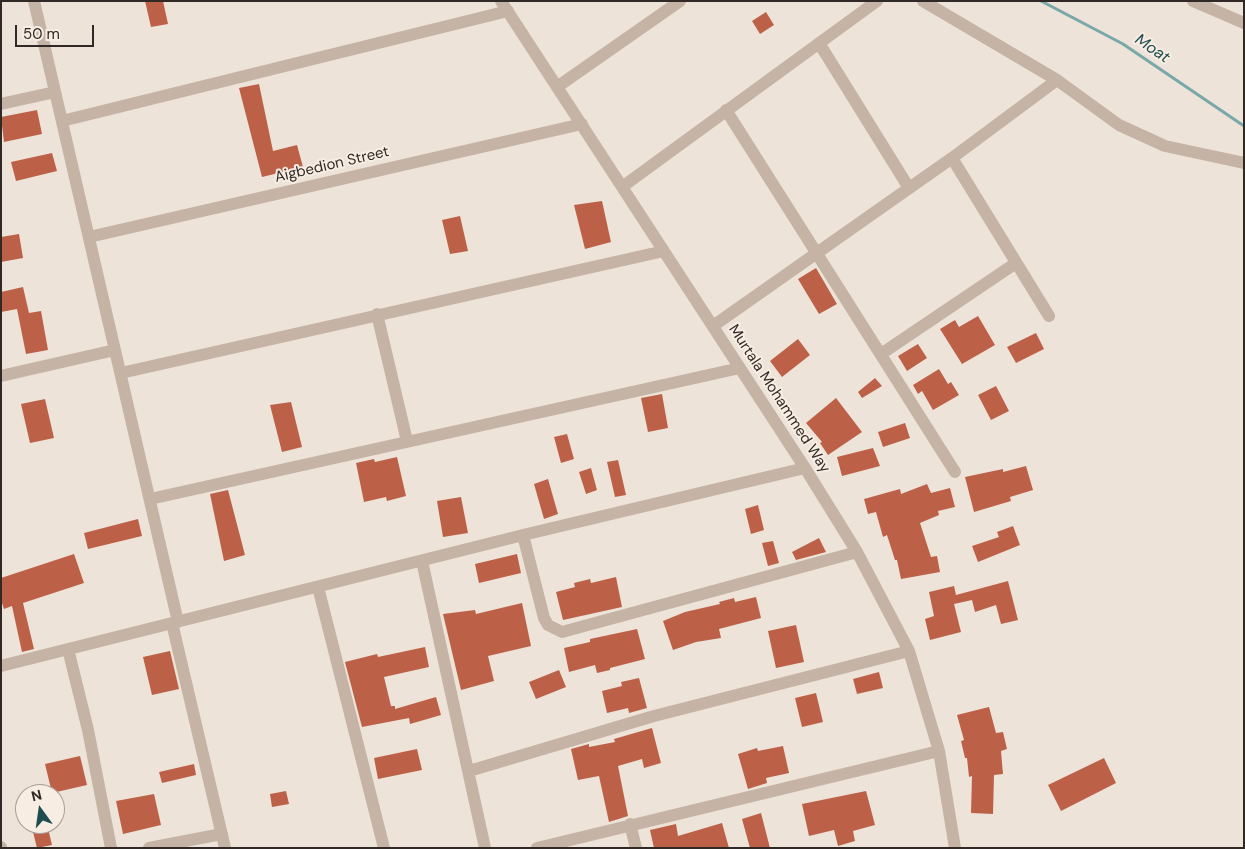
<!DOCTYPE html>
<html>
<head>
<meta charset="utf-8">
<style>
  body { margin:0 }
  #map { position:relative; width:1245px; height:849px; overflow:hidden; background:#eee3d8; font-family:"DM Sans",sans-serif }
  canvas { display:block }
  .frame { position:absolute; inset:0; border:2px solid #312925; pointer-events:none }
  .north { position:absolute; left:15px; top:784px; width:50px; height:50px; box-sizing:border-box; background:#f7ede3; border:1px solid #a89f97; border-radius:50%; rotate:346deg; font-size:14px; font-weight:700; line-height:20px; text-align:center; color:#312925 }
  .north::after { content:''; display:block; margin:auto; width:18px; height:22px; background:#1f4d4f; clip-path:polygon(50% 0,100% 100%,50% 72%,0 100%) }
  .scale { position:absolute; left:15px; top:25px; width:79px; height:22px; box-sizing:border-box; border:2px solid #312925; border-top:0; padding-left:6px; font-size:15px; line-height:18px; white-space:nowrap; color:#312925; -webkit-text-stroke:4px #f7ede3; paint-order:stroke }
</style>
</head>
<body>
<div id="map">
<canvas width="1245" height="849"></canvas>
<div class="frame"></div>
<div class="north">N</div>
<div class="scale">50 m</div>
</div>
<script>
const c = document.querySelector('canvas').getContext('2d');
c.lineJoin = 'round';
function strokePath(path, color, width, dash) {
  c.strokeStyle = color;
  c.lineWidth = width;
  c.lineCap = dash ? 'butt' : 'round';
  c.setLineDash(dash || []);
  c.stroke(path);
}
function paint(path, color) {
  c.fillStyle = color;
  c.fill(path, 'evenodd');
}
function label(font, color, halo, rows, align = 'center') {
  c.font = font + ' "DM Sans",sans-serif';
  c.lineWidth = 4;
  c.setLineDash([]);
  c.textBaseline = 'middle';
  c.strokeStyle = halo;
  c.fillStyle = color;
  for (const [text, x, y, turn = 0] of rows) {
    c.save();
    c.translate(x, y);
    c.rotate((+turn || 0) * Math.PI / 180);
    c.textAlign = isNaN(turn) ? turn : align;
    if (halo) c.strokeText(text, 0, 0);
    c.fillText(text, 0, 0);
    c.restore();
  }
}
strokePath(new Path2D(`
  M1041 1 1123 44 1244 126`), '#79a8a9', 3);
paint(new Path2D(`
  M145 1H163L168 24 151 27Z
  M766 12 774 25 760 34 752 21Z
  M259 84 273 151 297 145 303 167 262 177 239 88Z
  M37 110 42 134 4 142 1 117Z
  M52 153 57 171 16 181 11 162Z
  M602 201 611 242 585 249 574 205Z
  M460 216 468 251 450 254 442 220Z
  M19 234 23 258 1 262V237Z
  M816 268 837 304 819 314 798 279Z
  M23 287 29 313 41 311 48 350 26 354 17 309 1 312V292Z
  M978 316 995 345 962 364 940 329 955 320 959 327Z
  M1036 333 1044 349 1016 363 1007 347Z
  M798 339 810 355 782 377 770 361Z
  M918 344 927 358 907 371 898 356Z
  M939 369 948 384 951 382 959 395 933 410 922 391 918 394 913 385Z
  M875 378 882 386 862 398 858 392Z
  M996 386 1009 411 991 420 978 395Z
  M662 394 668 428 648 432 641 398Z
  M836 398 862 432 828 455 820 443 822 442 806 423Z
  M45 399 54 438 30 443 21 404Z
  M291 402 302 447 282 452 270 405Z
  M905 423 910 438 883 447 878 432Z
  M567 434 574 459 561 463 554 437Z
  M873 448 880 466 842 476 837 457Z
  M397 457 406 496 387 501 386 497 364 502 356 463 374 459 375 462Z
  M618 460 626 495 615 497 607 462Z
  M1026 466 1033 490 1010 497 1011 501 974 512 965 477 1003 469V472Z
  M591 468 597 490 586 494 579 472Z
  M548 479 558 514 544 519 534 484Z
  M927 484 931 493 950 488 955 507 938 511 939 515 920 523 931 557 937 556 940 572 901 579 897 560H895L887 535 883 537 876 512 868 514 864 499 900 489 901 494Z
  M228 490 245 555 224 561 210 494Z
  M461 497 468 533 443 537 437 501Z
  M758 505 764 530 751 534 745 509Z
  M138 519 142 536 88 549 84 533Z
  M1013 526 1020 545 978 562 972 546 999 537 997 532Z
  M819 538 826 552 796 560 792 552Z
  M773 541 779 563 768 566 762 543Z
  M74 554 84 583 23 603 34 649 22 652 12 606 4 609 1 600V578Z
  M517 554 521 573 479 583 475 564Z
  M616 577 622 607 563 620 556 592 575 587 574 583 590 579 591 583Z
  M1008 581 1018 620 1001 624 996 605 975 612 972 600 954 604 961 632 930 640 925 619 934 616 929 592 954 586 956 595Z
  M756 597 761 618 719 629 721 638 696 642 673 650 663 621 685 612 720 604 719 602 734 598 735 602Z
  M522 603 531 646 488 656 494 681 461 690 443 614 475 610 476 614Z
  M796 625 804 662 776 668 768 631Z
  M637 629 645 659 610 668V670L597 673 595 665 569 672 564 648 590 642V639Z
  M425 647 429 667 384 677 391 706H395V709L436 697 441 715 410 724 409 718 362 727 345 662 377 654 378 657Z
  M170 651 179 689 152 695 143 657Z
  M559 670 566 687 536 699 529 682Z
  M879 672 883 688 857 694 853 679Z
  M639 678 647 708 629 713 628 708 607 713 602 691 622 686 621 682Z
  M816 693 823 722 802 727 795 698Z
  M989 707 996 733 1003 732 1007 749 1001 751 1003 774 994 775 993 814 971 813 972 776 969 777 967 758H965L961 741 964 740 957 715Z
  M652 728 661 763 644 768 642 759 618 766 628 816 609 822 599 776 578 780 571 749 589 744V747L615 742 614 739Z
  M783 746 789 773 766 778 767 783 748 789 738 754 757 748 758 751Z
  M417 749 422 770 378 779 374 758Z
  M80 756 87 785 52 793 45 764Z
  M1104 758 1116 783 1061 811 1048 785Z
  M194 764 196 775 162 783 159 772Z
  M286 791 289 804 272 807 270 794Z
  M866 791 875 825 853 831 855 841 838 846 834 830 809 836 802 804Z
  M154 794 161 825 123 834 116 801Z
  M761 813 770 848H750L742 819Z
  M722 823 729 848H654L650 830 676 824 678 836Z
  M31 824H47L52 845 37 848Z`), '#bc6148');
strokePath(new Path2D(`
  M34 1 178 622
  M501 1 805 468 857 552 909 651 939 751 955 848
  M1193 1 1244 23
  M819 43 909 188
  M1057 80 1119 125 1165 146 1244 163
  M557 87 680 1
  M1 104 55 92
  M726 110 955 472
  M62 121 508 11
  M952 158 1049 316
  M622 187 877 1
  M89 237 582 124
  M377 314 407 441
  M713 326 952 158 1057 80 923 1
  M881 354 1016 263
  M121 373 664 251
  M1 376 115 350
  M150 499 740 368
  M523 535 544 618 548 625 562 632 857 552
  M422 561 485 848
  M318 587 384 848
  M172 623 225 848
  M68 649 88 730 111 848
  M1 666 523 535 805 468
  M469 771 654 716 909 651
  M630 824 636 848
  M1 847V848
  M149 848 222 834
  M537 848 939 751`), '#c5b3a5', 12);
label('15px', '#312925', '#f7ede3', [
  ["Aigbedion Street",332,165,-13],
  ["Murtala Mohammed Way",779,399,57]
]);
label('italic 16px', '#1f4d4f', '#f7ede3', [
  ["Moat",1152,49,34]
]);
</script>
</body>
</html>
